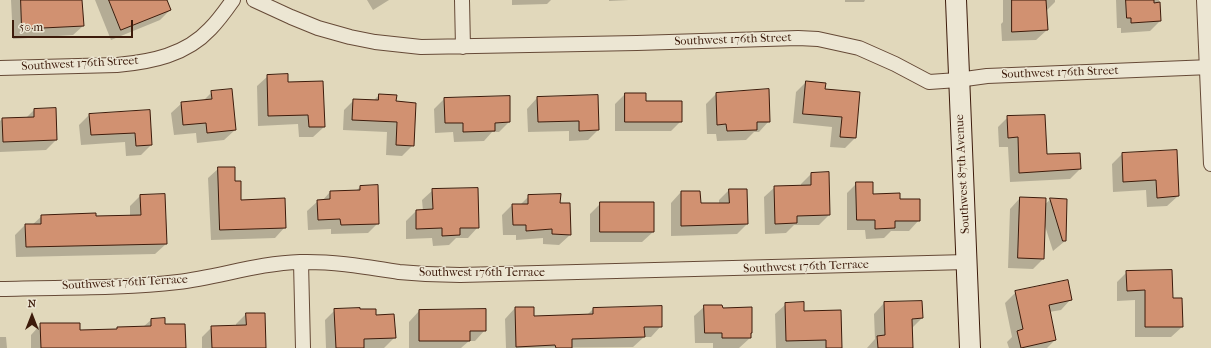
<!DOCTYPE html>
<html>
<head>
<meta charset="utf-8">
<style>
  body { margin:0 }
  #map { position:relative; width:1211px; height:348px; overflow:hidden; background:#e1d8bb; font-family:"IM FELL French Canon",serif }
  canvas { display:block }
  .north { position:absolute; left:12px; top:296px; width:40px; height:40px; -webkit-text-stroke:3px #ece6d3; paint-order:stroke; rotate:0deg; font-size:11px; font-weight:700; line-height:16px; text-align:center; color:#3d1b0b }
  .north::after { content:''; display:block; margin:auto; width:14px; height:18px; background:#3d1b0b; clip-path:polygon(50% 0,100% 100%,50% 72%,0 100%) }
  .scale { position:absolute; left:12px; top:20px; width:121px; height:18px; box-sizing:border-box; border:2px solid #3d1b0b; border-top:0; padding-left:5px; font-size:12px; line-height:14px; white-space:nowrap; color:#3d1b0b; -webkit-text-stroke:3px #ece6d3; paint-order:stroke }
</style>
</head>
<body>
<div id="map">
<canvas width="1211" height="348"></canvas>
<div class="north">N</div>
<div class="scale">50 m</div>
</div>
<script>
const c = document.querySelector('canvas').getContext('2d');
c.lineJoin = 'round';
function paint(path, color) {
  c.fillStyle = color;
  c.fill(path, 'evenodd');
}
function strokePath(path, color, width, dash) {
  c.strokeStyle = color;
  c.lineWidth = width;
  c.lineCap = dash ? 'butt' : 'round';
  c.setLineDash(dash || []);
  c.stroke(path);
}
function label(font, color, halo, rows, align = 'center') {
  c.font = font + ' "IM FELL French Canon",serif';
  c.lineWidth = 3;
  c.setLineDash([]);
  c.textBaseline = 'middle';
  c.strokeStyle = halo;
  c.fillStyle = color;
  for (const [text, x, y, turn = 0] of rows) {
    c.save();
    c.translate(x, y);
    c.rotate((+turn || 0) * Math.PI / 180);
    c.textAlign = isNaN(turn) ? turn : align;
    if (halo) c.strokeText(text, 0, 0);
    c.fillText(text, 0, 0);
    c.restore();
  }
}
paint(new Path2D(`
  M11 0H81L83 26 73 35 13 39Z
  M95 0H166L170 10 160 20 111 40Z
  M367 0H389L373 10Z
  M512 0H551L547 4 512 5Z
  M609 0H629L609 1Z
  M845 0H865L864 2H845Z
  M1003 0H1055V2L1046 11 1047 30 1036 40 1002 41 1001 24 1003 22Z
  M1116 0H1159L1160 21 1150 31 1121 33V28H1117Z
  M268 76 287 83 324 127 313 137H299L298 124 258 126 257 86Z
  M806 82 824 90 859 93 855 138 845 148 830 147 832 127 793 123 796 92Z
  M212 92 235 130 224 140 197 143 196 133 174 135 171 113 182 103 203 101Z
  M625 94 681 121 671 131H615V104Z
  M716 94 769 121 759 132H754L746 140 717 141 716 134H707L706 104Z
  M379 95 395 102 413 145 402 156 386 155 387 132 343 130 344 110 354 100 373 101Z
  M537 98 598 130 588 140 569 141V131L528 132 527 109Z
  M444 99 509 122 499 132H492L484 141 454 142 453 132 435 133 434 109Z
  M55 109 56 140 46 150 0 152V121L2 119 26 118 34 110Z
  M149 111 151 145 141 155 126 156 125 142 81 145 79 125 89 115Z
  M1008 117 1046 155 1080 169 1070 179 1010 182 1008 147H999L998 127Z
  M1176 151 1178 196 1167 206 1147 207 1146 190 1113 192 1112 164 1122 154Z
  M219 168 234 182 240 201 285 227 275 238 211 240 208 178Z
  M811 174 829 215 819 225H794L786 233 765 234 764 197 775 187 801 186V184Z
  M857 183 872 195 899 200 919 220 909 231H891L884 238 866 239 865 230H847V193Z
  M360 187 378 223 368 233 331 234V229L308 230 307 211 318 201H322L330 192 356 191Z
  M433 190 478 227 468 238H456L449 245 433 246 432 238 406 239V221L416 211H423L422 200Z
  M729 190 747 224 737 234 671 236V203L681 192H700V204H719V200Z
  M140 196 166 244 155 254 16 257 15 235 25 225H32L42 216 95 217 130 216V206Z
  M529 196 559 204 570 235 559 245 543 244V238L516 240V235H503L502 215 512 205H520Z
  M1020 198 1044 205 1051 199 1065 241 1053 251 1044 223 1043 259 1033 269 1008 268 1010 209Z
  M601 203 653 232 642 242H590V214Z
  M1127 272 1172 300 1182 327 1171 337H1135V300L1117 301V282Z
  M1016 292 1071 299 1061 310 1049 312 1055 340 1047 348H1009L1007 342 1012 337 1005 303Z
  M884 303 922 318 912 328V348H867L875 339 874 314Z
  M786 304 803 312 841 348H776L775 314Z
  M705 306 722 309 750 338 739 348H713V343H695L694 316Z
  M515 308H533V317L587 315 593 309 661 326 651 337H644L633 347 506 348 505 319Z
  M335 310 375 316 394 338 384 348H326L325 320Z
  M419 311 485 330 475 341H469L461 348H409V322Z
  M246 314H264L265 348H202V337L212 327 236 326V324Z
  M151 320 164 325 185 348H31V335L41 324 79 331 116 330 143 327Z
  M0 337H6L7 348H0Z`), '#0003');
const building = new Path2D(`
  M21 0H82L84 26 22 29Z
  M109 0H167L171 10 121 30Z
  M1012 0H1046L1048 30 1012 32Z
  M1126 0H1154V3L1160 2 1161 21 1131 23V18H1127Z
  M288 74V82L323 81 325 127H309L308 115 268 116 267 75Z
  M806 81 826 83 825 89 860 92 856 138 840 137 842 117 803 114Z
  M232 89 236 130 207 133 206 123 183 125 181 102 212 99 211 91Z
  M769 89 770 122H757V130L727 131 726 124 717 125 716 93Z
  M625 93H646V101H682V122H625Z
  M379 94 397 95 396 101 416 103 414 146 396 145 397 122 352 120 353 99 378 100Z
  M598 95 599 130 579 131V121L538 122 537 97Z
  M510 96V122L495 123V131L463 132V123H445L444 98Z
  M56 108 57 140 3 142 2 118 34 117V109Z
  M150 110 152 145 136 146 135 133 91 135 89 114Z
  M1045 115 1047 154 1080 153 1081 169 1019 173 1018 137 1008 138 1007 116Z
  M1177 150 1179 196 1157 198 1156 180 1123 182 1122 153Z
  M218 167H235V181H241V200L285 198 286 228 220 230Z
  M829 172 830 215 797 216V223L775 224 774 186 811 185V173Z
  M856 182H873V194L900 193V199H920V221H895V228L875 229V220H857Z
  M378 185 379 224 341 225 340 219 318 220 317 200 330 199V191L360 190V186Z
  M478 188 479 228H460V235L442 236V228L416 229V210L433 209 432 189Z
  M729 189H747L748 224 681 226V191H700L701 203H729Z
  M165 194 167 244 26 247 25 224H41V215L96 213V216L141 215 140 195Z
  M561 194 560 203H570L571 235 552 234V229L526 231V225H513L512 204H528V195Z
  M1020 197 1046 198 1044 259 1018 258Z
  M1050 198 1067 199 1066 241H1063Z
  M600 202H654V232H600Z
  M1172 270 1173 298H1182L1183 327H1145V290L1127 291 1126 271Z
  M1068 280 1072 300 1049 305 1056 340 1021 348 1017 331 1023 329 1015 291Z
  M922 301 923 318 912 319 913 348H878L877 336 885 335 884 302Z
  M804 302V311L841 310 842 348H826V340L786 341 785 303Z
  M704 305H722L723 308 752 307V333H751V338H722V333H705Z
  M662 306V327H644L645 337 572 339V348H556L555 345 516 347 515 307H534V316L593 314V308Z
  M360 308V309H376V315L394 314 396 338 364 339V348H336L334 309Z
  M486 309V331H470V341H419V310Z
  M246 313H265L266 348H212L211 326 246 325Z
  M165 318V324H185L186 348H41L40 323H80V330L117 329V327L151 326V319Z`);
paint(building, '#d19171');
strokePath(building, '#3d1b0b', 1);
const street = new Path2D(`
  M254 0 291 17 318 28 350 37 375 42 421 47 637 43 798 38 818 39 859 48 895 64 929 82 958 80 987 76 1211 67
  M462 0 463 47
  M1204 0 1211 164
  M0 68 117 65C151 62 186 55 210 29 219 20 226 10 233 0
  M301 262 303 348
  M0 289C59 287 119 289 178 282 219 277 259 263 300 262 333 261 367 267 399 272 419 274 439 275 460 275L967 262`);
const secondary = new Path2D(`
  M956 0 970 348`);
strokePath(street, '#664a37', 16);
strokePath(secondary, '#3d1b0b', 22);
strokePath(street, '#ece6d3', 14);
strokePath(secondary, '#ece6d3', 20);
label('12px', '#3d1b0b', '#ece6d3', [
  ["Southwest 176th Street",733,40,-2],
  ["Southwest 176th Street",80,64,-3],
  ["Southwest 176th Street",1060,73,-2],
  ["Southwest 87th Avenue",963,174,-93],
  ["Southwest 176th Terrace",806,267,-2],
  ["Southwest 176th Terrace",482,273],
  ["Southwest 176th Terrace",125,283,-3]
]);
</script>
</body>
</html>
